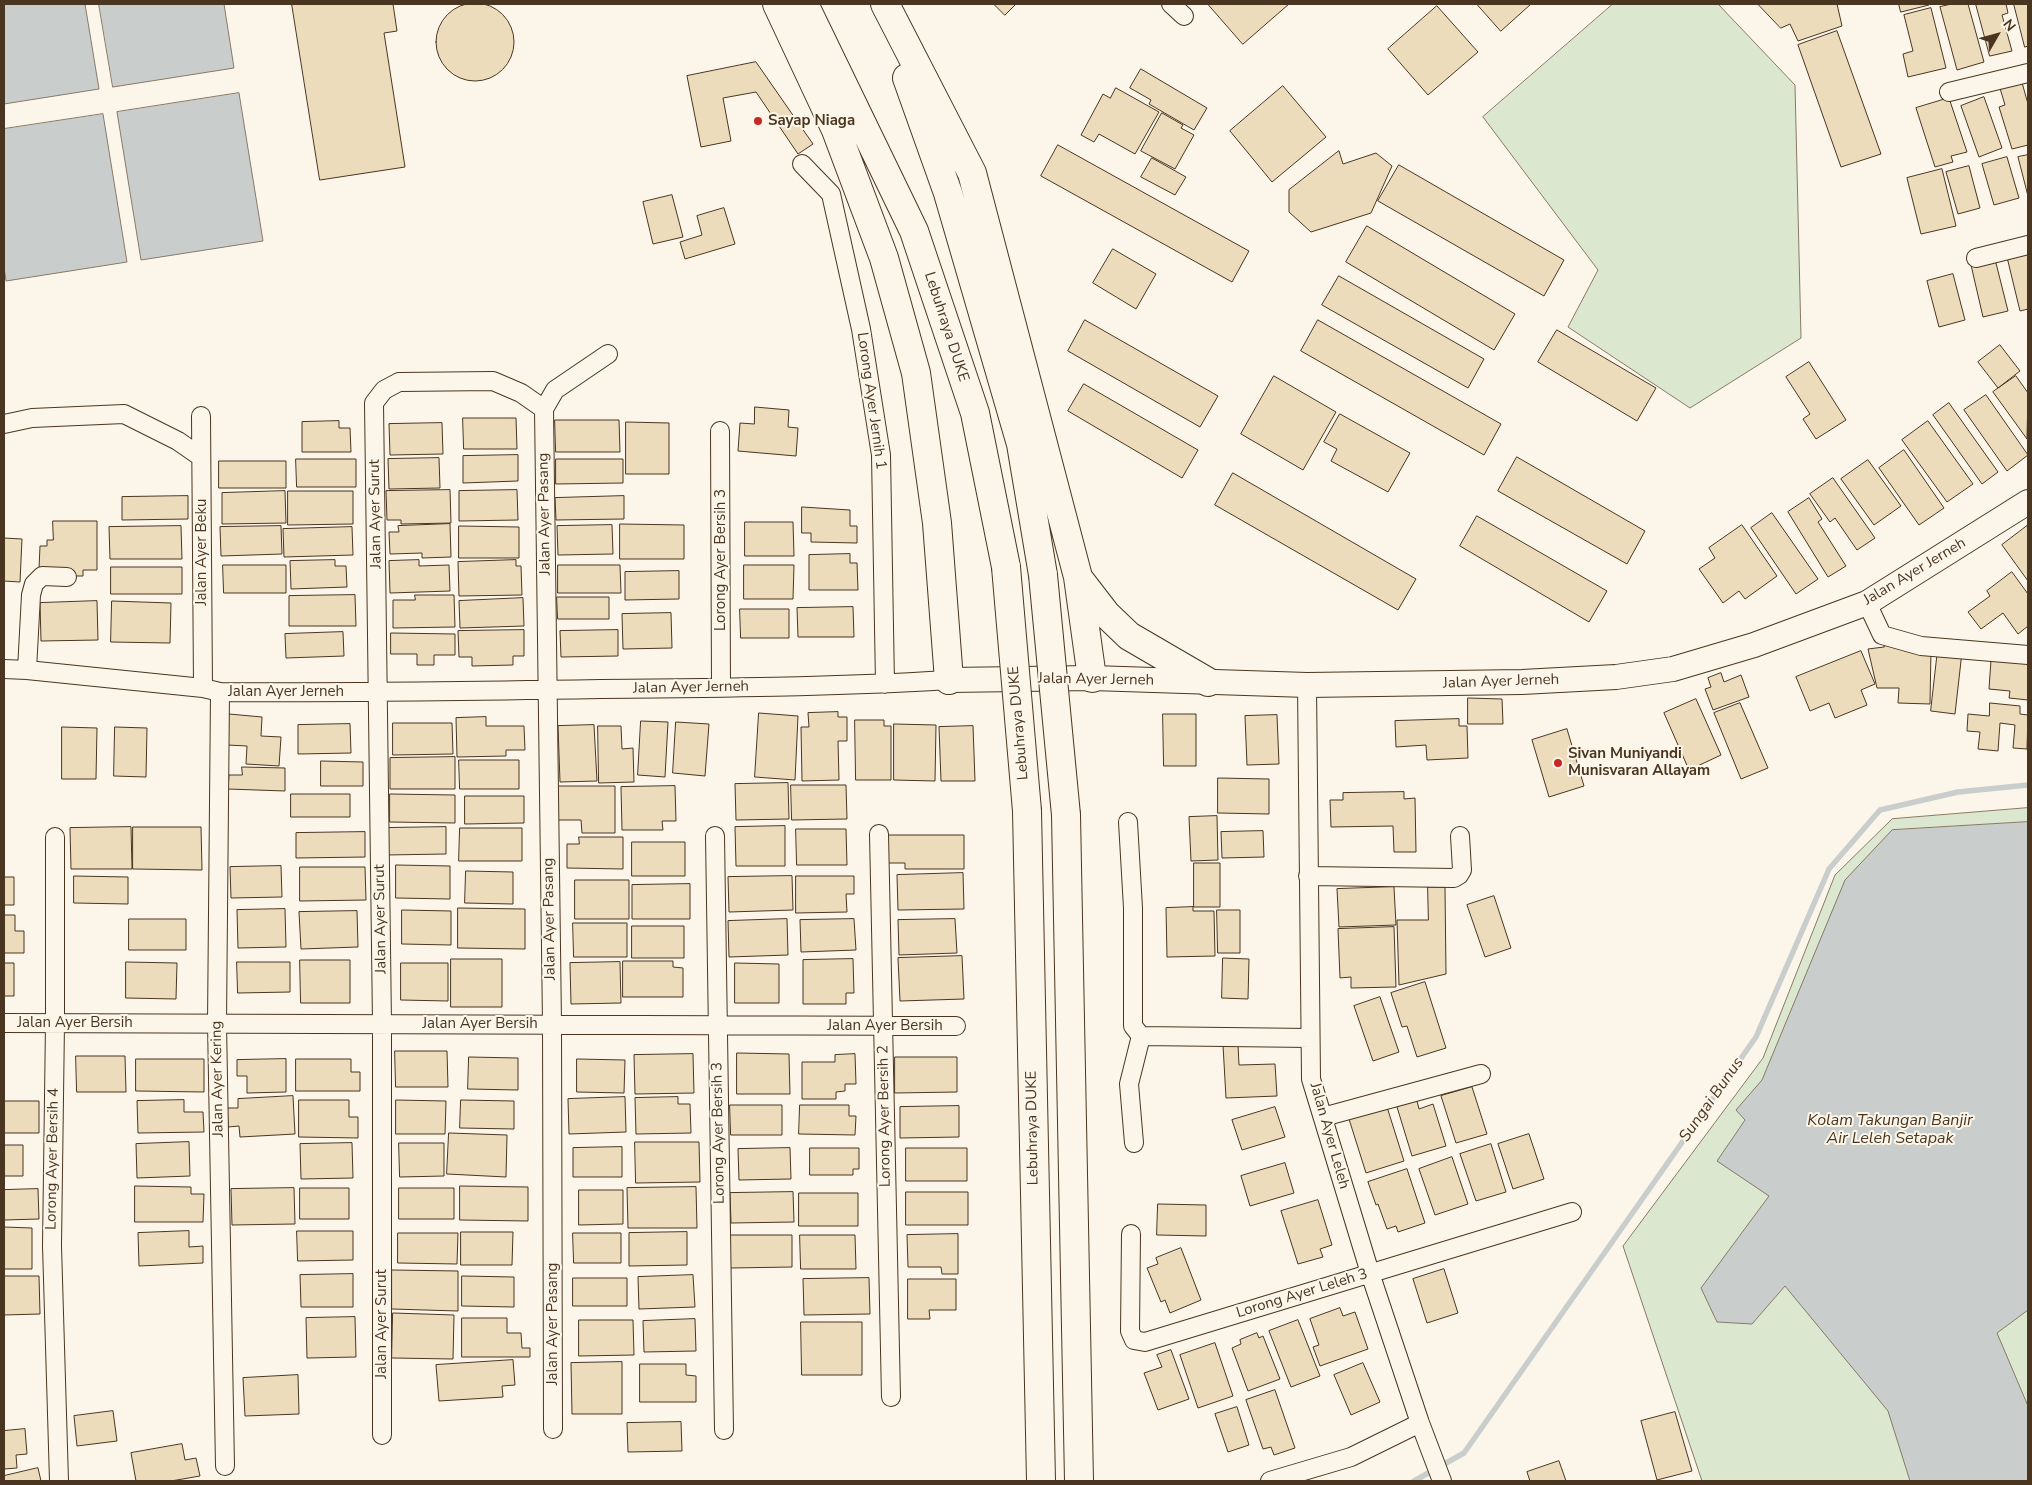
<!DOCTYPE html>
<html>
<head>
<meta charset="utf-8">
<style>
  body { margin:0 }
  #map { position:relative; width:2032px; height:1485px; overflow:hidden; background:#fbf6e9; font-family:"Nunito Sans",sans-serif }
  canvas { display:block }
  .frame { position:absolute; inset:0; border:5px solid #4a3520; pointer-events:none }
  .north { position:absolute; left:1972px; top:10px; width:50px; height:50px; -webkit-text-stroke:4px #fbf6e9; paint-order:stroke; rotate:52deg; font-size:14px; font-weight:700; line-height:20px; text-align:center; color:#4a3520 }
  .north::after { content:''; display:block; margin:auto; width:18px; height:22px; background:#4a3520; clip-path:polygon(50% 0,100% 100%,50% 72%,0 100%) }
</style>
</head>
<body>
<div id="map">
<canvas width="2032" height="1485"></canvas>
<div class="frame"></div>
<div class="north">N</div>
</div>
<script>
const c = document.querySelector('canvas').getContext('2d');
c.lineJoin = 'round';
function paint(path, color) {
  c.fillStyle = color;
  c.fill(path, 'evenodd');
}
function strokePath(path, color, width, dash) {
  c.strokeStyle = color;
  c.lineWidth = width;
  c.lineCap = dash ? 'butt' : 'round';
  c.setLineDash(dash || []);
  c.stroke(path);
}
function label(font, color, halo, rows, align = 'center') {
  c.font = font + ' "Nunito Sans",sans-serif';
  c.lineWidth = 4;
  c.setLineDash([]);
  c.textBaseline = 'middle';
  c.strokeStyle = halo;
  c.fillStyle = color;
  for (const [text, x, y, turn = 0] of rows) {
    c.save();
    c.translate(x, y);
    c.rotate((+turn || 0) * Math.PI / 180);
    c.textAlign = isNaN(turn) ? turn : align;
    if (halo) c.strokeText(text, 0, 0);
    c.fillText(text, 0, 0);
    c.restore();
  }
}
const green = new Path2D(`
  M1613 4H1718L1795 85 1801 338 1690 408 1568 327 1598 270 1483 117Z
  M2028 808V1481H1702L1623 1246 1763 1058 1835 875 1892 819Z`);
paint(green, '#dce7d0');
strokePath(green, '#887966', 1);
const water = new Path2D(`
  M4 4H85L99 89 4 104Z
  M99 4H224L234 68 113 87Z
  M239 93 263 241 141 260 117 112Z
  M103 114 127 262 6 281 4 267V129Z
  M2028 822V1310L1997 1333 2028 1406V1481H1910L1888 1411 1785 1286 1752 1324 1717 1322 1701 1288 1769 1196 1717 1161 1745 1120 1736 1110 1762 1080 1845 880 1892 830Z`);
paint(water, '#c9cecd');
strokePath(water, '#887966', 1);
strokePath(new Path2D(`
  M1414 1481 1464 1453 1756 1037 1829 869 1880 810 1958 792 2028 785`), '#c9cecd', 5.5);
const building = new Path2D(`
  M436 42a39 39 0 1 1 78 0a39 39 0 1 1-78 0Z
  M292 4H393L397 31 384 33 405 167 320 180Z
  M994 4H1016L1005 15Z
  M1208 4H1289L1243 44Z
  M1477 4H1531L1501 31Z
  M1758 4H1837L1842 26 1798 41 1790 24 1781 28Z
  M1899 4H1929V5L1901 12Z
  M1952 4H1968L1984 62 1957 70 1940 7Z
  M1976 4H2006L2008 13 2002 15 2012 51 1990 56Z
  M2014 4H2028V46L2025 47Z
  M1437 6 1478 52 1428 95 1388 49Z
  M1931 8 1946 68 1908 77 1903 54 1913 51 1904 15Z
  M1837 31 1881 154 1841 167 1798 45Z
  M756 62 813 144 798 154 756 92 723 98 731 141 701 147 687 76Z
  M1141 69 1207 108 1194 130 1149 104 1151 100 1130 88Z
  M2021 79 2028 104V145L2012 149 1999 107 2005 105 1999 85Z
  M1283 86 1326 137 1272 182 1230 131Z
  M1116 88 1159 112 1135 154 1099 134 1094 142 1081 135 1103 94 1110 98Z
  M1984 97 2002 148 1979 157 1961 106Z
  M1949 98 1967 152 1951 156 1953 162 1935 167 1916 108Z
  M1162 113 1183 125 1181 128 1194 135 1175 169 1141 151Z
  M1058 145 1249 251 1232 282 1041 176Z
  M1339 151 1343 164 1376 153 1392 166 1371 213 1311 232 1289 212V190Z
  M2028 155V196L2018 157Z
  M2007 157 2019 198 1994 205 1982 164Z
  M1152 158 1186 177 1175 195 1141 177Z
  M1399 165 1564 260 1544 296 1378 201Z
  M1969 166 1980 208 1958 214 1946 172Z
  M1942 169 1956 226 1921 234 1907 178Z
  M672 195 683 237 653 244 643 202Z
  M724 208 735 244 685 259 680 242 702 235 697 216Z
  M1367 226 1515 314 1494 350 1346 262Z
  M2028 248V309L2020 311 2006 253Z
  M1113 249 1156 274 1136 309 1093 283Z
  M1995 259 2008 311 1983 317 1971 265Z
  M1953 274 1965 320 1939 327 1927 281Z
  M1339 276 1484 359 1468 388 1322 305Z
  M1085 320 1218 396 1200 427 1068 351Z
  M1318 320 1501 424 1484 455 1301 351Z
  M1557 330 1656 388 1637 421 1538 362Z
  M2000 345 2020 371 1998 388 1978 362Z
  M1809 362 1846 420 1816 439 1803 419 1810 414 1786 377Z
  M1274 376 1336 412 1303 470 1241 434Z
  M2016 376 2028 393 2027 439 1993 392Z
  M1084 384 1198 450 1182 478 1068 411Z
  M1986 395 2028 455 2007 471 1964 410Z
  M1949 403 1998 472 1982 484 1933 415Z
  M755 407 789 410 788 427 798 428 796 456 738 451 740 423 754 424Z
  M1340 414 1410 453 1388 492 1331 461 1337 449 1324 442Z
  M463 418H516L517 449H464Z
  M555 420H619L620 452H556Z
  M339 421V428H350L351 452H302V422Z
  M1928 421 1973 484 1947 502 1902 440Z
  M626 422 669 423V474H626Z
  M442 423 443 454 390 455 389 424Z
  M1904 450 1944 508 1919 525 1879 468Z
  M518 455V481L463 483V456Z
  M1517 457 1645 531 1627 564 1498 491Z
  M439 458 440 488 389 489 388 459Z
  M296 459H356V487H297Z
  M556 459H623V483L556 484Z
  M1868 460 1901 506 1874 525 1841 479Z
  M219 461H286V488H219Z
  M1233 473 1416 579 1398 610 1215 505Z
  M1833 478 1875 538 1857 550 1835 518 1830 522 1810 494Z
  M450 490 451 523 401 524V520H387L386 491Z
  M517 490 518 520 459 521V491Z
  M285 491 286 523 222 524V493Z
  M288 491H353V524L288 525Z
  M188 496V519L122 520V497Z
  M624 496V519L556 520 555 498Z
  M1809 498 1822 519 1818 522 1846 566 1828 577 1788 512Z
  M802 507 850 510V526H857V543L811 542V533H802Z
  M1772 513 1818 579 1796 594 1751 528Z
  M1477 516 1607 591 1589 622 1460 546Z
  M53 521H97V570H83V576H66L39 569 40 546H47V540H53Z
  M745 522H793L794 556H745Z
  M450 524 451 557 422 558V553L390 554 389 532H399L398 526Z
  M620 524 684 525V559H620Z
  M612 525 613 554 558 555 557 526Z
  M1742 525 1777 576 1745 599 1739 591 1723 603 1699 569 1715 558 1709 548Z
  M181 526 182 559H110L109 527Z
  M281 526 282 554 221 556 220 527Z
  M459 526 519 527V558H459Z
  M2027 526 2028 528V581L2002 545Z
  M352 527 353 555 284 557 283 529Z
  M4 538 22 539 20 582 4 581Z
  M850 554V563H857L858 590H809V555Z
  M335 560V566H346L347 587 291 589 290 561Z
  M419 560V566L449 565 450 591 390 593 389 561Z
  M516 560V566H521L522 595 459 596 458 562Z
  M223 565H286V593H224Z
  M558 565H620L621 593H558Z
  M744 565H794L793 599H744Z
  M111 567H182V594H111Z
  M679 571V599L625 600V572Z
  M2012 572 2028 594V626L2018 634 2003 613 1981 629 1968 612 1990 596 1987 591Z
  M355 595 356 626H289V596Z
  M415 595H454L455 627 393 628V600H415Z
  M557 597H609V619H558Z
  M523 598 524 626 460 628 459 601Z
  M97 601 98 640 41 641 40 603Z
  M112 601 171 603 170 643 111 642Z
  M853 607 854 637H798L797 608Z
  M740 609H789V638H741Z
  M671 613 672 648 623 649 622 614Z
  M524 630V656H513V665L472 666V657H459L458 631Z
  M618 630V656L561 657 560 631Z
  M343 632 344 656 286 658 285 634Z
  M391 633 455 634V655H434V665H417V654H391Z
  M1884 642 1931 648 1930 704 1898 703 1899 688H1877L1868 649 1884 647Z
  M1938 649 1962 652 1955 714 1931 711Z
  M1861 651 1875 684 1861 690 1867 705 1835 718 1829 703 1810 711 1796 677Z
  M2028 659V700L2009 698 2010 691 1989 689 1991 660Z
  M1721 673 1724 682 1741 675 1749 697 1713 710 1705 689 1711 687 1708 678Z
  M1468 698 1502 699 1503 724H1468Z
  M1696 699 1721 755 1689 770 1664 713Z
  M1740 703 1768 768 1741 779 1714 713Z
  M1990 703 2020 706V714L2028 715 2027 749 2013 748 2015 725 2000 723 1998 751 1978 749 1980 732 1967 731 1968 714 1989 716Z
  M838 712V717H847V741H838L839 780 802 781 801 727H809L808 713Z
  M759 713 798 716 795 780 755 777Z
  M229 714 262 717 261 736 281 737 279 766 246 764 247 746 227 745Z
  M1163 714H1196V766H1164Z
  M1277 715 1279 764 1247 765 1245 716Z
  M486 717V726H524L525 750H506V756L457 757 456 718Z
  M1459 719V726H1467L1468 758 1427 760 1426 745 1396 747 1395 721Z
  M855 720H884V726H891V780H856Z
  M641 721 668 722 665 777 638 775Z
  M676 722 709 724 705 776 673 773Z
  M393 723H452L453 754 393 755Z
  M350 724 351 753 298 754V725Z
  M894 724 936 725 935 781 894 780Z
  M594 725 597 781 560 782 558 726Z
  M598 726H621L622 749 633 748 634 782 599 783Z
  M973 726 975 781H941L939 727Z
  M62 727 97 728 96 779H62Z
  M115 727 147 728 146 777 114 776Z
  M1567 729 1584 786 1549 797 1532 740Z
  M455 757V789H390V758Z
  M459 760H519V789H460Z
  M321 761 363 762V786H321Z
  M242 767 285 768V791L228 789 229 775H242Z
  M1218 778 1269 779V814L1218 813Z
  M788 783 789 819 736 820 735 784Z
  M791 785H846L847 819 792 820Z
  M558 786H615V833H582L581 820H558Z
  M675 786 676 821H662L663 830H622L621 787Z
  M1404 792V799L1415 798 1416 852H1394L1393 826 1331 827 1330 800H1343V793Z
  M291 794H350V817H291Z
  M390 794 455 795V823L390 822Z
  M465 796H524V823L465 824Z
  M1217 816 1218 860 1191 861 1189 817Z
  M785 826V866H736L735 827Z
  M131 827 132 869H71L70 828Z
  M133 827H201L202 870 133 869Z
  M446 827V854L386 855 385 828Z
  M460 828H522V861H459Z
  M796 829H846L847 865H797Z
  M1263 831 1264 857 1222 858 1221 832Z
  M365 832V857L296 858V833Z
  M887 835H964V869H905V863H887Z
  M579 837H623V869L567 868V844H579Z
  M632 842H685V876H632Z
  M1194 863H1220V907H1194Z
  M396 865 450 866V899L396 898Z
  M281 866 282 897 231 898 230 867Z
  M300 867H365L366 900 300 901Z
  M466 871 513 872V904L465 903Z
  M963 873 964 909 898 910 897 875Z
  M74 876 128 877V904L74 903Z
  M792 876 793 910 729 912 728 877Z
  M796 876H854V894H846L847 912 796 913Z
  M4 877H14V905H4Z
  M575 880H629V919H575Z
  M690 884V919H632V885Z
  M1394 887 1396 925 1339 927 1337 889Z
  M1428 887H1445L1446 974 1399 985 1397 920H1428Z
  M1494 896 1511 948 1485 957 1467 905Z
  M1193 907V911H1214L1215 956 1167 957 1166 908Z
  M458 908 525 909V949L458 948Z
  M285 909 286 947 238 948 237 910Z
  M402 910 451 911V945L402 944Z
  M1217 910H1240V953H1218Z
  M357 911 358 947 301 949 299 912Z
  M4 915H15V931H24V953H4Z
  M129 919H186V950H129Z
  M787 919 788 955 729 957 728 921Z
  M854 919 856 950 801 952 800 920Z
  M955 919 957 953 899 955 898 920Z
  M573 923H627V957H574Z
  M632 926H684V958H632Z
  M1394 927 1396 987 1351 988V977L1340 978 1338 929Z
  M962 956 964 999 900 1001 898 958Z
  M1223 958 1249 959 1248 999 1222 998Z
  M451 959H502V1007H451Z
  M853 959 854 993H846V1004H803V960Z
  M300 960H350V1003H301Z
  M623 961H673V967L683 968V997H623Z
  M126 962 177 963 176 999 126 998Z
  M237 962H290V992L238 993Z
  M620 962 621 1003 571 1004 570 963Z
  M4 963H14V996H4Z
  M401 963H448V1001L401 1000Z
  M735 963 779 964V1003H735Z
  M1425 982 1446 1048 1417 1057 1407 1026 1402 1027 1391 993Z
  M1380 997 1399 1052 1373 1061 1354 1006Z
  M1238 1044 1239 1065 1275 1064 1277 1096 1226 1098 1223 1045Z
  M395 1051H447L448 1087H396Z
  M737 1053 789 1054 790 1094H737Z
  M693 1054 694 1093 635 1094 634 1055Z
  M855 1054 856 1084H845V1091L836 1092V1099H802V1062H835V1055Z
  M76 1056H125L126 1092H77Z
  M469 1057 518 1058V1090L468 1089Z
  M895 1057H957V1092L895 1093Z
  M136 1059H204V1092L136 1091Z
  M286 1059V1092L247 1093V1076H237V1060Z
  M296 1059H351V1072H360V1091H296Z
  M577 1059 625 1060 624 1093 577 1092Z
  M1472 1087 1487 1134 1456 1143 1441 1096Z
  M293 1096 295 1134 240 1137 239 1126 228 1127 227 1108H238V1099Z
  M625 1097 626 1132 569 1134 568 1099Z
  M678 1097V1104H690L691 1133 636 1134 635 1098Z
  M184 1100V1112H203L204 1132 138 1133 137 1101Z
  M299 1100H349V1117H358V1138L299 1137Z
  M396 1100 446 1101 445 1134H396Z
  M461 1100 514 1101V1129L460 1128Z
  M4 1101H39V1133H4Z
  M1417 1101 1419 1109 1433 1104 1446 1146 1412 1156 1397 1107Z
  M730 1105H782V1135H731Z
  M800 1105H849V1116H856L855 1135 799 1134Z
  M959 1106V1137L900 1138V1107Z
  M1275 1107 1285 1137 1242 1150 1232 1120Z
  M1387 1107 1404 1161 1366 1173 1349 1119Z
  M449 1133 507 1135 506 1177 447 1174Z
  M1529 1134 1544 1179 1513 1189 1498 1144Z
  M189 1142 190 1176 137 1178 136 1144Z
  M635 1142H699L700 1182 636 1183Z
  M352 1143 353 1178 301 1179 300 1144Z
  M399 1143H444V1176L400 1177Z
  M1491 1144 1506 1192 1476 1201 1460 1154Z
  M4 1145H23V1176H4Z
  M622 1147V1177H573V1148Z
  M790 1148 791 1179 739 1180 738 1149Z
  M810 1148H859V1169H853V1175H810Z
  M906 1148H967V1181H906Z
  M1452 1157 1468 1204 1435 1215 1419 1169Z
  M1285 1163 1294 1193 1250 1206 1241 1176Z
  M1407 1169 1425 1223 1398 1232 1396 1226 1387 1229 1378 1204 1376 1205 1368 1182Z
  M135 1186 191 1187V1194H204L203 1222H135Z
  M460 1186 528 1187V1221L460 1220Z
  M696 1187 697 1228H628L627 1188Z
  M294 1188 295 1224 232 1225 231 1189Z
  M300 1188H349V1219H300Z
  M399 1188H454V1219H399Z
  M38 1189 39 1219 4 1220V1190Z
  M579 1190H623V1224L579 1225Z
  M793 1192 794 1222 731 1223 730 1193Z
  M906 1192H968V1225H906Z
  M799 1193H858V1226H799Z
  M1318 1200 1332 1245 1320 1249 1323 1257 1298 1264 1281 1211Z
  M1158 1204 1206 1205V1236L1157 1235Z
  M4 1227 32 1228V1269H4Z
  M189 1231V1247L203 1246V1263L139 1266 138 1233Z
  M297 1231H353V1260L298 1261Z
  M461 1232H513L512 1265H461Z
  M687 1232V1265L629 1266V1233Z
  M398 1233H458L457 1264 398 1263Z
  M573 1233H621V1263H574Z
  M958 1234V1274H942L941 1267H908L907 1235Z
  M730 1235H792V1267L731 1268Z
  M800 1235H855L856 1269H801Z
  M1181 1248 1201 1300 1170 1313 1165 1300 1161 1302 1147 1268 1158 1264 1156 1258Z
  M1444 1269 1458 1313 1427 1323 1413 1279Z
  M392 1270 458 1271V1311L392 1309Z
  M353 1274V1307H301L300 1275Z
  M693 1275 695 1307 639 1309 638 1277Z
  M4 1276H39L40 1314 4 1315Z
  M462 1276 514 1277V1307L462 1306Z
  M573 1278H627V1306H573Z
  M869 1278 870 1314 804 1315 803 1279Z
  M908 1279H956V1310H929L930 1319H908Z
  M1340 1308 1343 1316 1355 1312 1368 1349 1320 1366 1313 1347 1319 1345 1310 1319Z
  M393 1313 454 1315 453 1359 392 1358Z
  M355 1317 356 1357 307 1358 306 1318Z
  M462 1318H507V1333H521L522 1348H530V1357H462Z
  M695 1319 696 1351 644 1352 643 1321Z
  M579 1320H633L634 1355 579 1356Z
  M1298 1320 1320 1376 1291 1387 1269 1331Z
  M801 1322H862V1375H802Z
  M1257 1333 1259 1338 1263 1336 1280 1379 1248 1391 1232 1348 1241 1344 1240 1340Z
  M1215 1343 1233 1396 1198 1408 1180 1355Z
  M1171 1350 1189 1399 1158 1410 1144 1373 1162 1367 1157 1355Z
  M513 1360 515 1385 502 1386 503 1397 439 1401 436 1365Z
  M622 1362V1414H572L571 1363Z
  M1363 1363 1380 1402 1351 1415 1334 1375Z
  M640 1364H686V1375L696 1376V1402H640Z
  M298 1375 299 1414 245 1416 243 1378Z
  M1275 1390 1295 1448 1274 1455 1271 1447 1263 1449 1246 1400Z
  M1237 1407 1249 1445 1228 1452 1215 1414Z
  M113 1411 117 1441 77 1446 74 1416Z
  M1675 1412 1692 1471 1657 1480 1641 1421Z
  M681 1422 682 1451 628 1452 627 1423Z
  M25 1429 27 1454 16 1455 17 1468 4 1469V1431Z
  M182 1444 185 1460 196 1458 200 1476 171 1481H136L131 1453Z
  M1559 1461 1566 1481H1530L1527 1472Z
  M38 1468 41 1481H4V1476Z`);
paint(building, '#ecdcbc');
strokePath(building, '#4a3520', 1);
const street = new Path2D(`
  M1171 4 1184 16
  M1949 92 2028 73
  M802 164 831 194 861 329 881 455 885 684
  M1976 258 2028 245
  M544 409 552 1024 553 1429
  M201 416 203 688
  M4 424 32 418 124 414 178 441 201 457
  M720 431 721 688
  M1867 603 1882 635 1921 646 2028 655
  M4 669 27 670 203 688 220 692C347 693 474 691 601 689 717 688 833 687 949 680
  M27 670 31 595 34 584 42 576 67 577
  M1307 685 1311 1079 1370 1273 1420 1423 1442 1481
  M220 692 217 1023 225 1466
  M1128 822 1133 908V1026L1141 1036
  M879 834 891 1397
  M715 836 724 1430
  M55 837V1023L52 1246 59 1481
  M1308 876 1454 878 1459 875 1462 870 1460 836
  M4 1023 956 1026
  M1141 1036 1310 1038
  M1323 1117 1481 1074
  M1134 1143 1129 1084 1141 1036
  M1131 1234 1130 1331 1134 1340 1145 1342 1572 1212
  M382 1435V1024L374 403 384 390 399 382 493 381 521 393 544 409 555 390 608 354
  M1270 1481 1351 1457 1420 1423`);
const secondary = new Path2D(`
  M949 680 1092 678 1307 685 1522 682 1616 677 1673 669 1754 645 1867 603 2028 502`);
const highway = new Path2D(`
  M777 4 836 130 884 258 916 373 937 523 949 680
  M804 4 914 231 975 413 1006 567
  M885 4 972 173 1078 577 1092 678
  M907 78 948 193 1021 444 1043 575
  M1079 579 1106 614 1129 636 1208 682
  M1027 811 1041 1481
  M1066 815 1079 1481`);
strokePath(street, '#4a3520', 20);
strokePath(secondary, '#4a3520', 26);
strokePath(highway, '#4a3520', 30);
strokePath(street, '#fbf6e9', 18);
strokePath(secondary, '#fbf6e9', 24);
strokePath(highway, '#fbf6e9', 28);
const highwayBridge = new Path2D(`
  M1006 567 1027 811
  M1043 575 1066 815`);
strokePath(highwayBridge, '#4a3520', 30, []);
strokePath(highwayBridge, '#fbf6e9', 28);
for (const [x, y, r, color] of [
  [758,121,5,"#c62828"],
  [1558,763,5,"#c62828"]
]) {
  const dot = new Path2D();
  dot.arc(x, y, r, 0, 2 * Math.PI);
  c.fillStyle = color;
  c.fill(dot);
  strokePath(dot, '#fbf6e9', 2);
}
label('bold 15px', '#4a3520', '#fbf6e9', [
  ["Sayap Niaga",768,121],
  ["Sivan Muniyandi",1568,754],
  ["Munisvaran Allayam",1568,771]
], 'left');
label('15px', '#4a3520', '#fbf6e9', [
  ["Lebuhraya DUKE",946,327,72],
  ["Lorong Ayer Jernih 1",871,401,82],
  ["Jalan Ayer Surut",376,514,-91],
  ["Jalan Ayer Pasang",545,514,-91],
  ["Jalan Ayer Beku",202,552,-90],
  ["Lorong Ayer Bersih 3",721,560,-90],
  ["Jalan Ayer Jerneh",1915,572,-31],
  ["Jalan Ayer Jerneh",1096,680,1],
  ["Jalan Ayer Jerneh",1501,682,-2],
  ["Jalan Ayer Jerneh",691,688,-1],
  ["Jalan Ayer Jerneh",286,692],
  ["Lebuhraya DUKE",1019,723,-95],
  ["Jalan Ayer Surut",381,919,-91],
  ["Jalan Ayer Pasang",550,919,-91],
  ["Jalan Ayer Bersih",75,1023],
  ["Jalan Ayer Bersih",480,1024],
  ["Jalan Ayer Bersih",885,1026],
  ["Jalan Ayer Kering",218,1079,-91],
  ["Lorong Ayer Bersih 2",885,1116,-91],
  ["Lebuhraya DUKE",1033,1128,-91],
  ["Lorong Ayer Bersih 3",719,1133,-91],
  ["Jalan Ayer Leleh",1329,1136,74],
  ["Lorong Ayer Bersih 4",53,1159,-89],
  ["Lorong Ayer Leleh 3",1302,1294,-17],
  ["Jalan Ayer Surut",382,1324,-90],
  ["Jalan Ayer Pasang",553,1324,-90]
]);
label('italic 16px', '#4a3520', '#fbf6e9', [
  ["Sungai Bunus",1712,1100,-55],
  ["Kolam Takungan Banjir",1890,1121],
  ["Air Leleh Setapak",1890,1139]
]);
</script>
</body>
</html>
